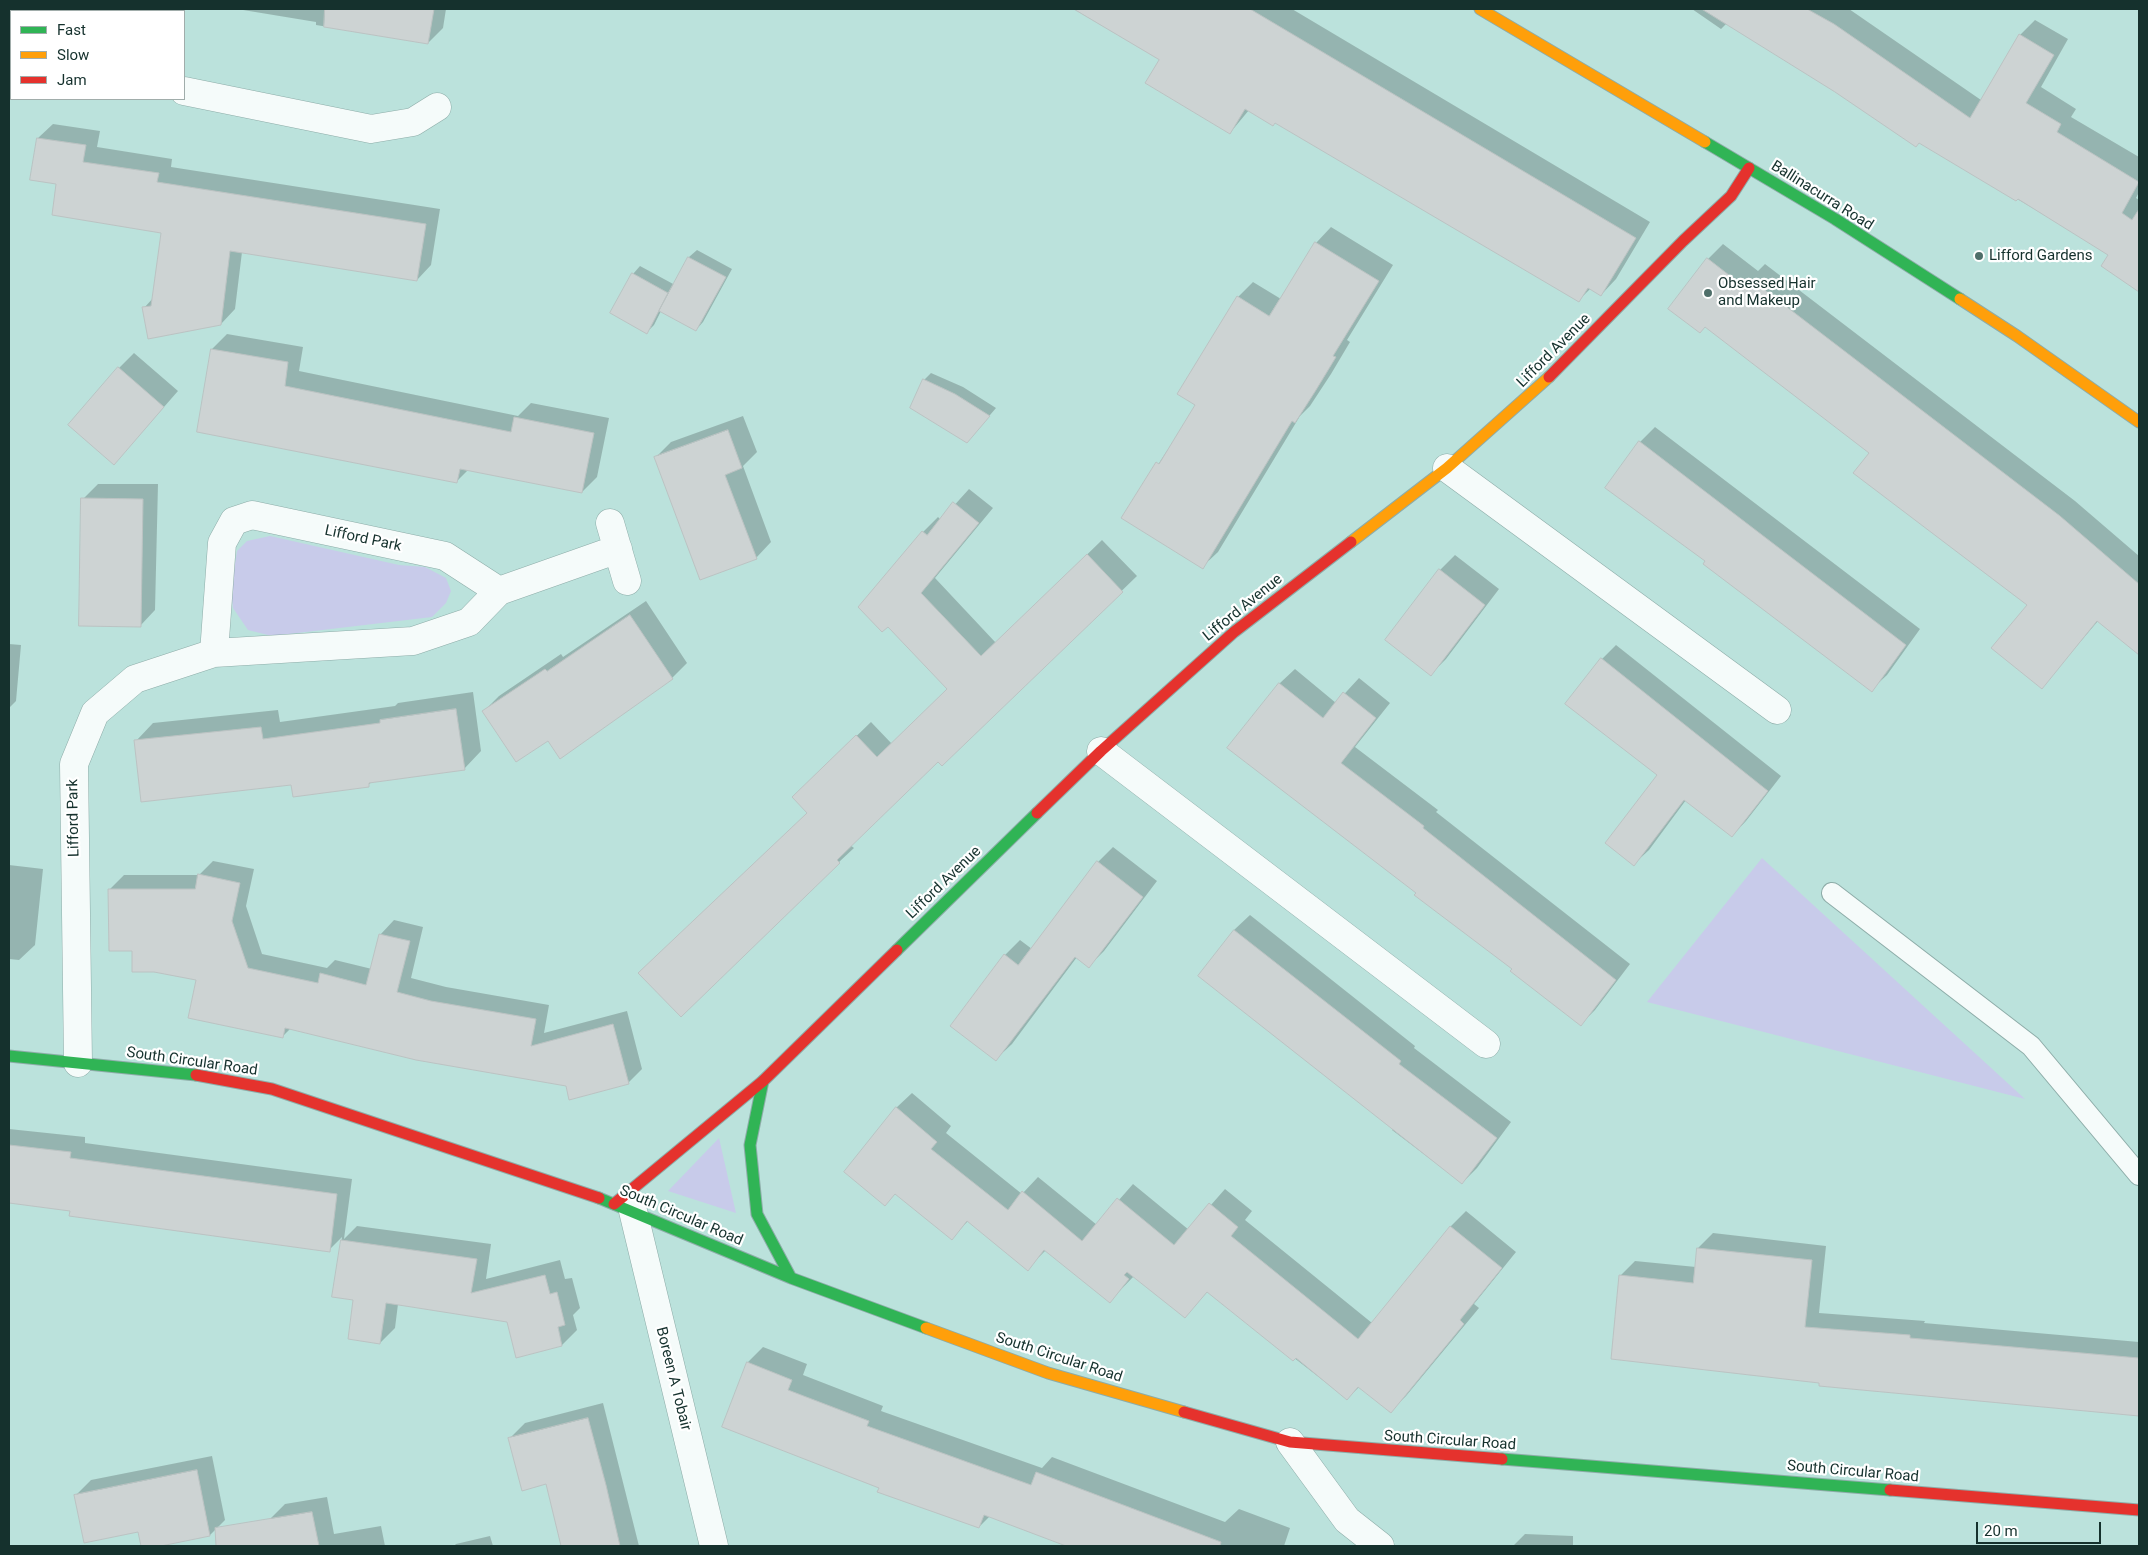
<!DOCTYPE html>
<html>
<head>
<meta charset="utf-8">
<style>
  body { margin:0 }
  #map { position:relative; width:2148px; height:1555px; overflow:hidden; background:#bbe2dc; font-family:Roboto,sans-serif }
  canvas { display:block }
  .frame { position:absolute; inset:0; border:10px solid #15312d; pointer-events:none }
  .legend { position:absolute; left:10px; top:10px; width:175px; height:90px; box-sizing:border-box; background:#fff; border:1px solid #a1adab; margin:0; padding:6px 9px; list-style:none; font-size:15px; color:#15312d }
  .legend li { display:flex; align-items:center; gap:10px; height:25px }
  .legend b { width:25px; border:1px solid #a1adab }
  .scale { position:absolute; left:1976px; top:1522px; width:125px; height:22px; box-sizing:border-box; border:2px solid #15312d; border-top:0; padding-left:6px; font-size:15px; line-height:18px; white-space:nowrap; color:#15312d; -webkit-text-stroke:4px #fff; paint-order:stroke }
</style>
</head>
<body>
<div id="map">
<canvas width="2148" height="1555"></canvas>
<div class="frame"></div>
<ul class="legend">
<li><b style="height:6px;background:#30b455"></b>Fast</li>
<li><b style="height:6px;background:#ff9f0a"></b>Slow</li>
<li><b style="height:6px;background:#e5322d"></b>Jam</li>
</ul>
<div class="scale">20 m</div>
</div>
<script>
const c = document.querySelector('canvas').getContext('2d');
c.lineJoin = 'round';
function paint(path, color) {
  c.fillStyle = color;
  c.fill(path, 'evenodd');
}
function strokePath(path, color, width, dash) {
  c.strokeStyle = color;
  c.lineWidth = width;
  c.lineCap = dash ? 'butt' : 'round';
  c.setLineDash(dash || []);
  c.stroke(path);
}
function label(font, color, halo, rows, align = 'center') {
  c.font = font + ' Roboto,sans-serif';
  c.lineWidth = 4.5;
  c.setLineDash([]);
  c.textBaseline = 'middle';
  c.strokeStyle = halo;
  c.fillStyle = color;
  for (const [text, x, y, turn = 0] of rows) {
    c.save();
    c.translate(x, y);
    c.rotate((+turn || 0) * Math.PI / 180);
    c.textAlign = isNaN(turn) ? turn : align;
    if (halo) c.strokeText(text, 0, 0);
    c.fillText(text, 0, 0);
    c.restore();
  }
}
paint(new Path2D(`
  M270 536 399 565 425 567 446 578 451 591 446 603 432 617 272 636 248 630 233 608 231 590 237 551 247 541Z
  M1762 858 2025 1099 1647 1002Z
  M719 1138 736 1213 668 1191Z`), '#c8cbea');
paint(new Path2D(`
  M237 9H446L443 28 428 43 316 25V22Z
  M1074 9H1292L1650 222 1616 279 1601 295 1591 288 1579 300 1276 122 1249 110 1230 133 1160 60Z
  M1692 9H1849L1981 100 2020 35 2035 20 2068 39 2041 87 2076 109 2071 117 2139 157V192L2136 198 2139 200V291L2102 266 2110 254 1835 91 1727 23 1721 29Z
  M53 124 100 131 97 147 172 159 171 167 440 209 431 265 417 280 242 252 235 309 221 324 144 308 154 297 163 232 58 183 32 179 38 138Z
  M1331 227 1393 265 1347 340 1350 342 1331 374 1310 406 1300 416 1218 552 1202 567 1123 518 1197 405 1238 297 1253 282 1281 299 1316 243Z
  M1723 244 1758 271 1765 264 2075 501 2139 556V653L2098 621 2042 687 2029 604 1870 453 1708 259Z
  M697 250 732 269 703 322 696 330 661 311 654 325 647 332 633 274 640 266 675 285 689 257Z
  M227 334 303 347 299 371 518 416 531 403 609 418 597 477 582 492 468 470 456 482 212 349Z
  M134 353 178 391 114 464 119 368Z
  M931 373 963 387 996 408 967 442 924 380Z
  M743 416 757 452 743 466 771 542 756 558 656 457 671 442Z
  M1655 427 1920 629 1887 675 1871 690 1706 561 1640 442Z
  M98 484H158L155 610 140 626 83 499Z
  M969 489 993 508 935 578 996 643 1102 540 1137 576 942 765 938 760 850 845 854 848 839 862 681 1016 809 812 808 783 871 722 892 744 948 689 888 625 860 607 923 532 938 517 941 520Z
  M1455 555 1499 589 1446 659 1431 674 1440 570Z
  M646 601 687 663 672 678 549 739 484 711 499 696 561 654 563 657Z
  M9 644 21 645 16 701 9 708Z
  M1616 645 1781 776 1746 821 1732 836 1686 800 1649 850 1634 864 1659 775 1602 659Z
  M1295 669 1336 703 1359 678 1390 703 1355 747 1438 810 1436 812 1630 964 1595 1010 1581 1024 1418 892 1229 747 1280 683Z
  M473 692 481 751 464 769 373 781 368 785 292 784 136 741 153 723 278 710 280 722 395 706 398 703Z
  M1113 847 1157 881 1104 951 1089 966 1077 957 1012 1044 996 1059 1005 955 1020 940 1032 949 1098 862Z
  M213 861 254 869 246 906 262 954 327 968 335 960 372 969 380 935 394 920 423 927 411 978 446 987 549 1005 544 1033 627 1011 642 1069 628 1083 567 1085 291 1028 282 1037 197 979 134 950 110 889 124 875H199Z
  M9 865 43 869 35 945 19 960 9 959Z
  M1250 915 1415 1046 1414 1048 1511 1122 1477 1168 1462 1183 1392 1130 1393 1128 1234 930Z
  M912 1093 951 1126 946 1133 1022 1194 1038 1177 1097 1225 1133 1184 1189 1230 1225 1189 1252 1211 1245 1220 1372 1323 1451 1226 1466 1211 1516 1252 1474 1304 1479 1308 1406 1396 1390 1412 1360 1386 1347 1399 1208 1291 1185 1317 1134 1276 1110 1301 1046 1250 1027 1269 968 1221 952 1238 896 1193 885 1204 896 1108Z
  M9 1129 85 1137V1143L352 1179 344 1239 357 1226 491 1244 486 1279 560 1260 565 1279 572 1278 580 1308 573 1315 577 1330 562 1345 508 1321 398 1304 395 1328 380 1343 355 1299 334 1296 342 1237 329 1250 71 1210 9 1202Z
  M1713 1233 1826 1246 1819 1313 1925 1321 1924 1323 2139 1342V1415L1916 1395V1393L1821 1382 1620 1276 1635 1261 1696 1267 1698 1248Z
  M763 1347 807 1364 803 1375 883 1406 881 1411 1042 1468 1052 1457 1225 1522 1239 1509 1290 1528 1284 1546H1069L990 1516 979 1527 723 1426 748 1362Z
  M603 1403 639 1546H561L547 1483 510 1438 525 1423Z
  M212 1456 225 1520 210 1535 155 1546H142L139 1531 76 1495 91 1480Z
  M327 1497 334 1534 381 1526 385 1546H275L270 1519 285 1504Z
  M1525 1534 1573 1536V1546H1513Z
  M490 1536 493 1546H454L456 1544Z`), '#0003');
const building = new Path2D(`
  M325 9H434L428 44 324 27Z
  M1074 9H1250L1636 238 1601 296 1588 288 1579 302 1275 123 1273 126 1245 109 1230 134 1145 83 1159 60Z
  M1702 9H1807L1834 24 1970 118 2019 34 2054 55 2026 103 2061 124 2057 132 2139 182 2122 213 2132 220 2139 209V292L2101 266 2108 255 2018 199 2016 201 1919 143 1916 147 1835 92Z
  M37 138 86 145 83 162 159 173 157 182 426 224 417 281 230 251 221 325 148 339 142 307 151 306 161 233 52 215 56 184 30 180Z
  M1315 242 1379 281 1333 356 1336 357 1316 390 1295 423 1292 421 1203 569 1121 518 1156 462 1159 464 1195 405 1177 394 1237 296 1269 316Z
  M688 257 726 277 696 331 659 311Z
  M1707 258 1743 286 1749 278 2060 516 2139 584V655L2097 621 2042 689 1991 648 2027 605 1853 473 1869 453 1705 327 1700 333 1668 309Z
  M632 273 668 293 647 334 610 313Z
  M211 349 288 362 285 386 511 432 514 417 594 433 582 493 460 469 457 483 197 432Z
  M118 367 164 407 114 465 68 425Z
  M923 379 955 394 990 416 967 443 910 408Z
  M728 430 742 468 725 475 757 559 700 580 654 457Z
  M1639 441 1906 645 1872 692 1703 564 1705 561 1605 488Z
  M81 498 143 499 141 627 79 626Z
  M953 502 979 523 921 593 981 656 1087 554 1123 592 942 766 938 762 837 860 840 863 681 1017 638 973 807 813 792 797 856 735 877 757 947 689 888 627 882 632 858 607 922 531 927 535Z
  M1439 569 1485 605 1431 676 1385 640Z
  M630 615 673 679 560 759 548 741 516 762 482 711 545 669 547 671Z
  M1601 658 1768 791 1732 837 1684 800 1634 866 1605 843 1657 775 1565 704Z
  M1279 683 1323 718 1343 692 1376 718 1341 763 1424 826 1423 828 1616 980 1581 1026 1510 971 1512 969 1414 895 1416 893 1227 748Z
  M456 709 465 770 369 783V787L293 797 291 785 141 802 134 740 261 727 263 739 380 723V720Z
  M1097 861 1143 897 1089 968 1075 957 996 1061 950 1026 1004 954 1018 965Z
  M198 874 240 883 232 921 248 968 318 983 320 973 366 985 379 934 410 941 397 992 431 1001 536 1019 531 1046 613 1024 629 1084 569 1100 566 1086 416 1060 285 1028 283 1038 188 1018 196 980 154 972H132V951H109L108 889H195Z
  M1234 930 1401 1061 1399 1064 1497 1138 1462 1184 1198 976Z
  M896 1107 937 1142 931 1149 1008 1210 1022 1191 1082 1241 1117 1198 1174 1245 1209 1203 1238 1227 1231 1236 1358 1339 1450 1226 1502 1268 1460 1320 1464 1324 1391 1413 1358 1387 1347 1400 1296 1358 1293 1361 1207 1292 1185 1318 1127 1272 1124 1275 1129 1279 1110 1303 1044 1250 1028 1271 967 1221 952 1240 895 1194 885 1206 844 1172Z
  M9 1145 71 1152 70 1158 337 1194 330 1252 69 1216 70 1211 9 1203Z
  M341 1240 477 1259 471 1293 545 1275 550 1294 557 1292 565 1325 558 1327 562 1346 516 1358 507 1322 386 1303 380 1344 348 1339 353 1300 332 1297Z
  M1697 1248 1812 1260 1805 1327 1910 1335V1338L2139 1358V1416L1819 1386V1383L1611 1359 1619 1275 1693 1283Z
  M747 1362 792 1380 788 1390 869 1421 867 1426 1031 1485 1036 1472 1221 1542 1220 1546H1066L984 1515 979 1528 877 1492 879 1488 722 1427Z
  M588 1418 606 1485 620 1546H561L546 1484 522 1491 508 1438Z
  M197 1470 210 1536 161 1546H141L138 1532 84 1543 74 1495Z
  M312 1512 319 1546H216L215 1528Z`);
paint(building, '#cdd3d3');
strokePath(building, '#bbc2c2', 1);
const lane = new Path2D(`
  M1832 893 2031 1046 2139 1175`);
const street = new Path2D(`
  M9 57H11
  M184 91 371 129 413 122 437 107
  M1447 468 1777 710
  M610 523 627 581
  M214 653 222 543 234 521 252 515 445 556 499 591
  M1101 751 1486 1044
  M78 1063 74 764 95 713 135 679 214 653 413 641 469 622 499 591 618 549
  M633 1211 714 1546
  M1290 1442 1347 1520 1380 1546`);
const fast = new Path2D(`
  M1705 142 1835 219 1960 299
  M897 950 1037 813
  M9 1056 196 1075
  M763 1081 750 1145 757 1214 791 1278
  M599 1198 791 1278 926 1328
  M1502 1459 1890 1490`);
const slow = new Path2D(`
  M1480 9 1705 142
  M1960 299 2017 336 2139 422
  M1351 542 1447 468 1549 377
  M926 1328 1048 1373 1184 1412`);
const jam = new Path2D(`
  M1549 377 1683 241 1731 196 1749 168
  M1037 813 1101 751 1234 632 1351 542
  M196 1075 272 1089 599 1198
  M614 1204 763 1081 897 950
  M1184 1412 1290 1442 1502 1459
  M1890 1490 2139 1510`);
strokePath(lane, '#8daca8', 22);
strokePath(street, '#8daca8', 29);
strokePath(fast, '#8daca8', 13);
strokePath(slow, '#8daca8', 13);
strokePath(jam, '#8daca8', 13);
strokePath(lane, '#f5fbfa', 20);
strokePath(street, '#f5fbfa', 28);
strokePath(fast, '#30b455', 11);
strokePath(slow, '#ff9f0a', 11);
strokePath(jam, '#e5322d', 11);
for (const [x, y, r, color] of [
  [1979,256,5,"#4f6f6a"],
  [1708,293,5,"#4f6f6a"]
]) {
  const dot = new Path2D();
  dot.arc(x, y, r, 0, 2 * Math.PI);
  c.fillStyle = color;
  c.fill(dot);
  strokePath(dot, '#fff', 2);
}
label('15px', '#15312d', '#fff', [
  ["Ballinacurra Road",1822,196,32],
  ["Lifford Avenue",1554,351,-45],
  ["Lifford Park",363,539,12],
  ["Lifford Avenue",1243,608,-39],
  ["Lifford Park",74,818,-91],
  ["Lifford Avenue",944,883,-44],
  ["South Circular Road",192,1062,8],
  ["South Circular Road",681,1216,23],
  ["South Circular Road",1059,1358,18],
  ["Boreen A Tobair",673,1379,76],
  ["South Circular Road",1450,1441,4],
  ["South Circular Road",1853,1472,5]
]);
label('15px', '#15312d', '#fff', [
  ["Lifford Gardens",1989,256],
  ["Obsessed Hair",1718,284],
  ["and Makeup",1718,301]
], 'left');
</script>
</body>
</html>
